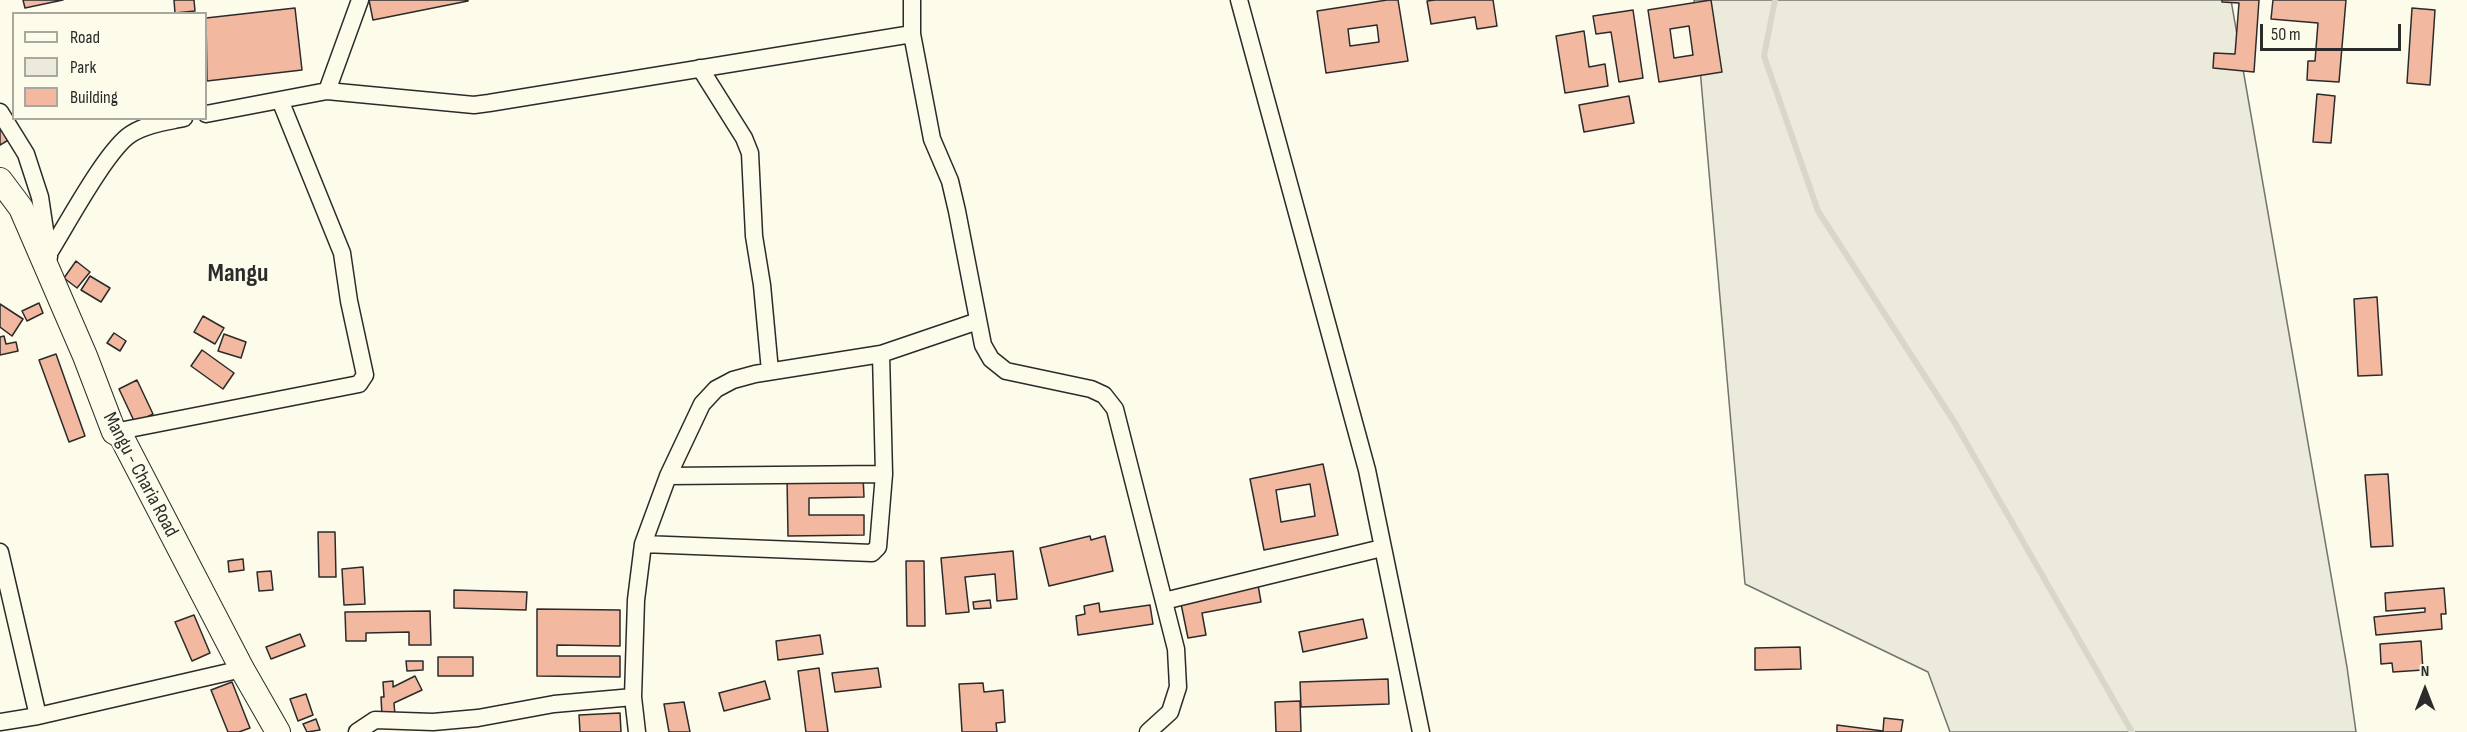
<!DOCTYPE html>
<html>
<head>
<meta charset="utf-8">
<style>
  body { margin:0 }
  #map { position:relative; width:2467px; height:732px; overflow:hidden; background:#fdfbea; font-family:"Sofia Sans Condensed",sans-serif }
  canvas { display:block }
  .legend { position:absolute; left:12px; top:12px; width:195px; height:108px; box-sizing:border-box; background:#fdfbea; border:2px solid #a9a89e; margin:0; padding:8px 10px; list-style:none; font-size:18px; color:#2b2b2b }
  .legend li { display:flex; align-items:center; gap:12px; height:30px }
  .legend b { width:30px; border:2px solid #a9a89e }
  .north { position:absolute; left:2395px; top:660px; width:60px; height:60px; -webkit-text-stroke:4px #fdfbea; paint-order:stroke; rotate:0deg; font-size:16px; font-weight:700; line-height:24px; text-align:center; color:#2b2b2b }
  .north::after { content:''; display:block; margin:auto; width:21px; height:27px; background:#2b2b2b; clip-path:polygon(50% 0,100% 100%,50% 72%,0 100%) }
  .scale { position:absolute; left:2260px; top:24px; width:141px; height:27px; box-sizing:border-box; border:3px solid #2b2b2b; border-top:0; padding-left:8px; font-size:18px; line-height:21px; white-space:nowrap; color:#2b2b2b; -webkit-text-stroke:4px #fdfbea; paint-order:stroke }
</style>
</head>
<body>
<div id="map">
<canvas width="2467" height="732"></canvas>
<ul class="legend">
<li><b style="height:8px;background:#fdfbea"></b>Road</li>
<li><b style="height:16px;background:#ecebdb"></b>Park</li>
<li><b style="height:16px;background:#f2b8a0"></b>Building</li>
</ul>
<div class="north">N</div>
<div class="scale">50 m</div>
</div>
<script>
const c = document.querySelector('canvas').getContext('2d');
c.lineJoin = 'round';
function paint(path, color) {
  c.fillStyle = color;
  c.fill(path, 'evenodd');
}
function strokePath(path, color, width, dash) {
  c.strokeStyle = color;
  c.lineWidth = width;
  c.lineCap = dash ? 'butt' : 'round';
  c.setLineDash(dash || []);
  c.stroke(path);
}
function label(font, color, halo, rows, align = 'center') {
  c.font = font + ' "Sofia Sans Condensed",sans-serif';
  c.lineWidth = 4.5;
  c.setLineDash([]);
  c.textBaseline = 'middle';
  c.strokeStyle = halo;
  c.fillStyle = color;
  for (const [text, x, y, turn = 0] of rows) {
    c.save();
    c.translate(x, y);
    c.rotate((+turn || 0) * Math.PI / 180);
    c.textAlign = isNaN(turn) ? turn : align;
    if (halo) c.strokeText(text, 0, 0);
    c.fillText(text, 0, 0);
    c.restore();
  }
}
const green = new Path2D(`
  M1694 0H2231L2347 667 2356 732H1950L1928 672 1745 584Z`);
paint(green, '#ecebdb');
strokePath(green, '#74746e', 1.5);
strokePath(new Path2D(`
  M1775 0 1764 56 1818 211 1955 423 2132 732`), '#d8d7c9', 6);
const building = new Path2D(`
  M23 0H63L25 8Z
  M174 0H194L195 11 175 13Z
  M369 0H468V1L373 20Z
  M1387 0H1398L1408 61 1326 73 1317 11ZM1377 25 1379 42 1350 46 1348 29Z
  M1435 0H1493L1497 26 1477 29 1475 17 1431 24 1427 1Z
  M1711 0 1722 72 1659 82 1648 10ZM1689 26 1693 55 1674 58 1670 29Z
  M2222 0H2259L2254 72 2213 68 2214 53 2235 54 2239 3 2222 2Z
  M2273 0H2346L2339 82 2307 80 2308 61H2315L2318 23 2271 19Z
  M295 8 302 70 207 81 206 18Z
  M2412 8 2435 10 2430 85 2407 83Z
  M1633 10 1643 78 1619 82 1611 32 1596 34 1593 16Z
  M1584 31 1589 67 1605 64 1608 86 1565 93 1556 36Z
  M2317 94 2335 96 2331 143 2313 142Z
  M1629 96 1634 123 1584 132 1579 105Z
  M0 122 10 139 0 145Z
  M76 261 90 272 77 288 64 278Z
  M90 276 110 288 101 302 81 290Z
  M2377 297 2382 375 2358 376 2354 299Z
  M39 303 43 313 27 321 22 311Z
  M0 304 23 319 12 336 0 327Z
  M203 316 224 328 215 344 194 332Z
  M114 333 126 341 120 351 107 343Z
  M224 334 246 342 241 358 218 351Z
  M4 336 6 344 16 342 18 351 0 355V337Z
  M202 350 234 373 223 389 191 366Z
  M56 354 85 436 69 442 39 360Z
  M137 380 153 414 135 423 119 389Z
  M1323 464 1338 535 1264 550 1250 479ZM1310 484 1315 516 1281 522 1276 490Z
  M2388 474 2393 546 2371 547 2365 475Z
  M863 476 864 497 809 498V515H864V535L788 536 787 477Z
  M318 532H335L336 577H319Z
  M1090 536 1091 540 1105 536 1113 571 1049 586 1040 548Z
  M1013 551 1017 599 997 601 995 574 965 577 969 612 946 614 941 558Z
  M243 559 244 570 229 572 228 561Z
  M906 561H924L925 626H907Z
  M363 567 365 604 344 605 342 569Z
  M271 571 273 590 259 591 257 572Z
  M1258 585 1261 602 1202 613 1206 635 1188 638 1180 599Z
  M2444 588 2446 614H2441L2442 629 2376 635 2374 617 2425 612V608L2386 611 2385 593Z
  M454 590 527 592 526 610 454 608Z
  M990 600 991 608 974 609 973 602Z
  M1099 603 1100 612 1150 605 1153 624 1078 635 1076 616 1085 614 1084 606Z
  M537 609 620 610V646L557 645V656H620V677L537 676Z
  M430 611 431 645H409V632L366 633V641H346L345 612Z
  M194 615 210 653 192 661 175 622Z
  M1363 619 1367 638 1303 652 1299 632Z
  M300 634 305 646 271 659 266 647Z
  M820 635 823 654 778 660 776 641Z
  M2421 641 2423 670 2393 672 2392 663 2381 664 2380 644Z
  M1800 647 1801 669 1755 670V648Z
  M438 657H473V676H438Z
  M406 661H423V670L407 671Z
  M819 668 828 732H806L798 671Z
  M878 668 881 687 835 692 832 673Z
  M415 676 422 690 394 703 395 715 382 716 381 697H384L383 682 393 681V687Z
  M1388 679 1389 704 1301 707 1300 682Z
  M765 681 770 699 724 711 719 693Z
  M232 682 250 728 239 732H228L211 690Z
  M983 683 984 692 1003 690 1005 722 996 723 997 732H962L959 684Z
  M306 694 313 715 298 721 290 699Z
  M1300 701 1301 732H1276L1275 702Z
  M684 702 690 732H669L664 704Z
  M620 713 621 732H580L579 715Z
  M1884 718 1903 720 1901 732H1837V725L1883 731Z
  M316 719 320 730 307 732 303 724Z`);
paint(building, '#f2b8a0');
strokePath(building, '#2b2b2b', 1.5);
const street = new Path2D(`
  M912 0V34L932 139 950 181 957 211 983 345 991 359 1006 371 1091 389 1104 395 1115 409 1176 649 1178 687 1170 712 1148 732
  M1239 0 1367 470 1421 732
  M700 68 744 138 750 153 754 236 762 285 770 371
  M327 91 360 0
  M0 112 26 154 40 197 49 257
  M206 114 327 91 474 105 489 103 912 34
  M49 253C66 226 107 149 131 134 147 124 166 122 184 118
  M114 432 359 384 365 375 349 301 342 253 280 100
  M668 476 884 474
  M643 544 872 553 878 547 884 474 881 354
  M0 552 38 716
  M1164 601 1382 548
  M0 722 38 716 242 669
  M357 732 375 720 433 722 478 718 554 704 633 697
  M637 732 633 697 636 600 643 544 668 476 702 404 716 389 733 380 755 374 881 354 978 321`);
const secondary = new Path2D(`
  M0 180 21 208 85 356 114 432 121 436 242 669 278 732`);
strokePath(street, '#2b2b2b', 19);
strokePath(secondary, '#2b2b2b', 26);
strokePath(street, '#fdfbea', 16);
strokePath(secondary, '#fdfbea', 24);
label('20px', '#2b2b2b', '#fdfbea', [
  ["Mangu - Charia Road",140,475,62]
]);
label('bold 26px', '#2b2b2b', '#fdfbea', [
  ["Mangu",238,274]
]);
</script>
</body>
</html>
